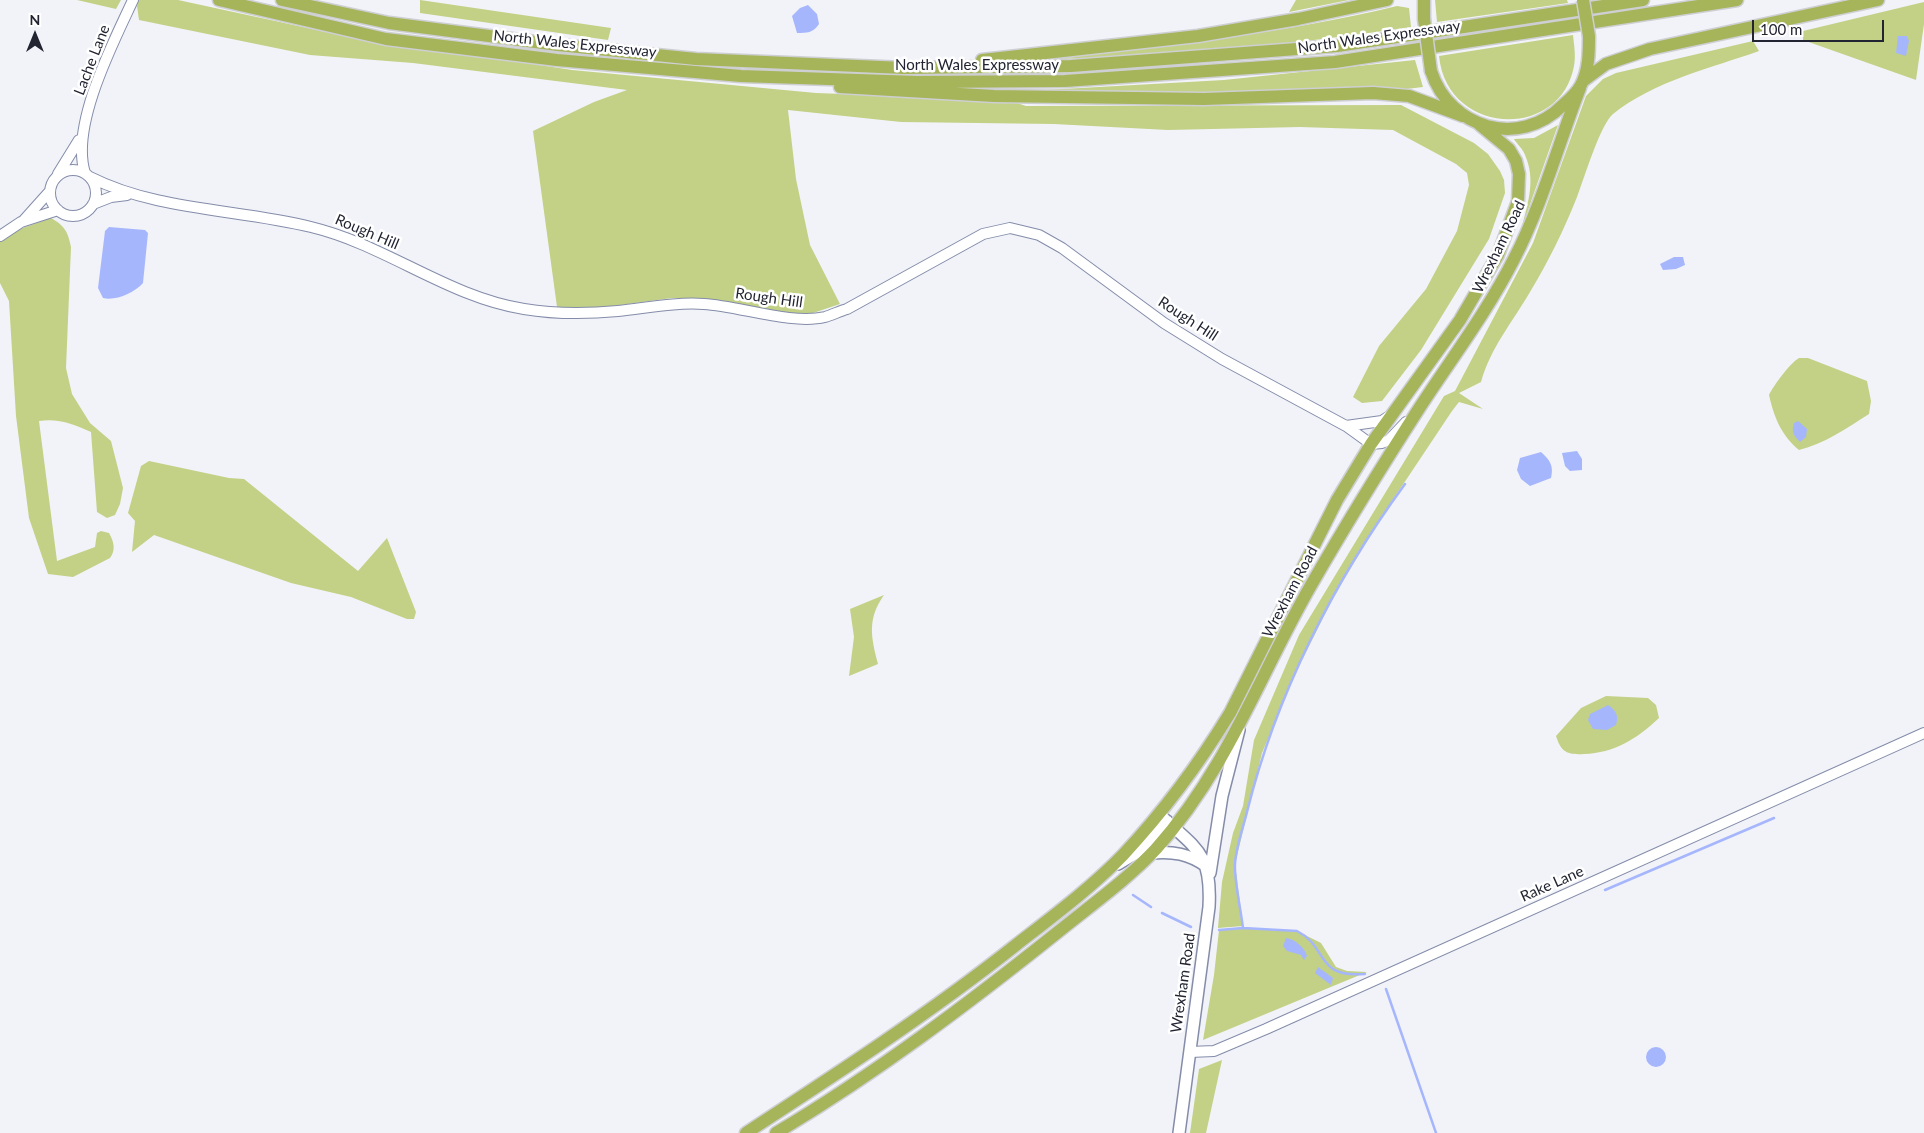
<!DOCTYPE html>
<html>
<head>
<meta charset="utf-8">
<style>
  body { margin:0 }
  #map { position:relative; width:1924px; height:1133px; overflow:hidden; background:#f1f3f9; font-family:Lato,sans-serif }
  canvas { display:block }
  .north { position:absolute; left:10px; top:10px; width:50px; height:50px; -webkit-text-stroke:4px #fff; paint-order:stroke; rotate:0deg; font-size:14px; font-weight:700; line-height:20px; text-align:center; color:#222531 }
  .north::after { content:''; display:block; margin:auto; width:18px; height:22px; background:#222531; clip-path:polygon(50% 0,100% 100%,50% 72%,0 100%) }
  .scale { position:absolute; left:1752px; top:20px; width:132px; height:22px; box-sizing:border-box; border:2px solid #222531; border-top:0; padding-left:6px; font-size:15px; line-height:18px; white-space:nowrap; color:#222531; -webkit-text-stroke:4px #fff; paint-order:stroke }
</style>
</head>
<body>
<div id="map">
<canvas width="1924" height="1133"></canvas>
<div class="north">N</div>
<div class="scale">100 m</div>
</div>
<script>
const c = document.querySelector('canvas').getContext('2d');
c.lineJoin = 'round';
function paint(path, color) {
  c.fillStyle = color;
  c.fill(path, 'evenodd');
}
function strokePath(path, color, width, dash) {
  c.strokeStyle = color;
  c.lineWidth = width;
  c.lineCap = dash ? 'butt' : 'round';
  c.setLineDash(dash || []);
  c.stroke(path);
}
function label(font, color, halo, rows, align = 'center') {
  c.font = font + ' Lato,sans-serif';
  c.lineWidth = 5;
  c.setLineDash([]);
  c.textBaseline = 'middle';
  c.strokeStyle = halo;
  c.fillStyle = color;
  for (const [text, x, y, turn = 0] of rows) {
    c.save();
    c.translate(x, y);
    c.rotate((+turn || 0) * Math.PI / 180);
    c.textAlign = isNaN(turn) ? turn : align;
    if (halo) c.strokeText(text, 0, 0);
    c.fillText(text, 0, 0);
    c.restore();
  }
}
paint(new Path2D(`
  M77 0H121L116 9Z
  M139 0H178L326 32 572 70 816 93 1008 100 1026 106 1401 105 1474 143 1488 154 1500 171 1504 180 1505 193 1489 239 1421 350 1382 401 1362 403 1353 397 1379 346 1426 289 1457 231 1469 185 1467 173 1456 164 1393 130 1300 127 1168 130 1054 124 901 122 788 110 796 179 810 245 840 304 813 313H788L702 298H672L598 308 557 307 533 131 594 102 627 90 413 63 310 55 139 20 137 6Z
  M420 0 611 28 608 40 420 13Z
  M1296 0H1349L1289 12Z
  M1435 0H1567L1568 3 1437 22Z
  M1924 2V24L1916 80 1803 40V31Z
  M1397 6 1409 8 1411 27C1293 44 1175 57 1056 59 1170 45 1285 33 1397 6Z
  M1573 35C1574 45 1576 56 1574 66 1560 141 1447 136 1439 56Z
  M1753 41 1759 51C1711 68 1654 81 1613 114 1600 125 1584 179 1577 197 1564 230 1548 262 1530 292 1512 323 1491 347 1481 382L1459 393 1483 409 1459 402 1452 411 1384 513 1335 594 1299 666 1262 753 1235 864 1243 926 1218 928 1222 882 1233 833 1243 806 1254 740 1299 635 1444 396 1455 391 1533 243 1586 96 1603 79 1616 73Z
  M1415 60 1423 87 1398 90 1162 94 1027 91 1224 80Z
  M1558 125 1522 227C1528 202 1536 180 1525 155 1523 149 1517 144 1514 139L1534 138Z
  M51 218C65 226 68 232 71 247L66 368 72 394 90 423 111 441 123 488 120 504 115 515 107 518 97 512 91 432C74 424 58 418 39 421L57 561 95 547 97 533 101 531 109 533C114 542 116 550 110 558L73 577 48 574 29 518 16 416 9 301 0 283V242L20 229Z
  M1799 358H1808L1867 381 1871 401 1869 414C1847 428 1824 444 1799 450 1781 435 1774 417 1769 395 1774 385 1790 363 1799 358Z
  M149 461 229 478 244 479 358 571 387 538 416 612 414 619H407L351 597 291 583 154 535 132 552 135 521 128 513 141 466Z
  M884 595C867 619 871 637 878 664L849 676 854 637 850 609Z
  M1606 696 1648 698 1656 705 1659 718C1637 739 1614 753 1584 754 1567 755 1561 752 1556 736L1581 708Z
  M1243 928 1297 931 1321 943 1336 967 1347 971 1367 972 1203 1040 1214 975 1219 930Z
  M1222 1060 1206 1133H1190L1199 1069Z`), '#c2d185');
paint(new Path2D(`
  M808 5 817 14 819 24C813 33 807 33 797 33L792 16 800 8Z
  M1898 36H1907L1909 41 1906 56 1896 53Z
  M109 227 145 230 148 233 143 283C134 293 116 301 103 298L98 288 105 231Z
  M1674 257H1683L1685 265 1676 269 1663 270 1660 264Z
  M1798 421 1807 429 1806 437 1800 442C1794 436 1791 432 1794 423Z
  M1577 451 1582 459V470L1570 471 1565 466 1562 453Z
  M1541 452C1550 460 1554 466 1551 478L1530 486 1521 479 1517 470 1520 458Z
  M1608 705C1616 710 1619 716 1616 725L1607 730 1593 729 1588 720 1590 714Z
  M1286 938C1295 939 1305 948 1307 956L1304 960 1301 955 1287 951 1283 946Z
  M1318 967 1333 978 1331 985 1315 973Z
  M1646 1057a10 10 0 1 1 20 0a10 10 0 1 1-20 0Z`), '#a6b6fd');
strokePath(new Path2D(`
  M1605 890 1774 818
  M1133 895 1151 907
  M1162 913 1191 927
  M1243 928C1241 911 1234 879 1235 864 1236 847 1243 828 1247 812 1276 695 1334 581 1405 484
  M1219 930 1243 928 1297 931C1329 947 1314 978 1365 974
  M1386 989 1436 1133`), '#a6b6fd', 2.5);
const tertiary = new Path2D(`
  M50 193a23 23 0 1 1 46 0a23 23 0 1 1-46 0Z
  M85 173C70 126 113 43 133 0
  M58 174 79 140
  M90 177C157 211 239 209 311 227 386 245 448 297 524 309 554 314 587 314 618 311 647 308 675 302 704 304 739 306 792 325 825 317 832 315 840 311 847 309L983 234 1010 228 1039 235 1062 248 1164 323 1222 359 1346 426 1371 444 1382 443 1389 440 1406 422
  M93 204 111 197 127 195
  M24 220 50 191
  M0 236 21 222 58 210
  M1346 426 1382 421 1391 415
  M1190 1052 1214 1051 1266 1029 1924 733`);
const secondary = new Path2D(`
  M1159 814C1196 849 1212 852 1209 907L1179 1133
  M1152 853C1173 851 1189 854 1206 866
  M1118 864 1136 853 1167 821
  M1210 873 1222 796 1239 730`);
const trunk = new Path2D(`
  M219 0 386 39 557 60 741 76 917 82 1065 81 1335 62 1737 0
  M282 0 389 23 558 45 696 59 904 68 1071 66 1337 46 1643 0
  M1424 0V19
  M982 60 1198 36 1298 19 1387 0
  M1431 71C1450 129 1519 149 1563 105 1570 99 1577 93 1581 85 1589 70 1589 52 1589 36
  M1583 81 1606 64 1650 49 1878 0
  M840 87 994 96 1204 99 1373 93 1409 96 1463 116
  M746 1133C838 1073 930 1013 1016 945 1052 917 1091 888 1123 855 1164 811 1199 764 1230 713L1337 500 1371 444 1460 320 1498 255 1518 201 1519 174 1516 161 1509 149 1480 125
  M776 1133C875 1074 968 1004 1058 932 1090 906 1128 879 1156 849 1228 768 1258 678 1310 587 1345 526 1382 466 1420 407 1452 358 1487 312 1514 259 1542 205 1558 145 1580 88`);
strokePath(tertiary, '#848ca9', 12);
strokePath(secondary, '#848ca9', 14);
strokePath(trunk, '#cecfd2', 15);
strokePath(tertiary, '#fff', 10);
strokePath(secondary, '#fff', 11);
strokePath(trunk, '#a6b45a', 12);
const trunkBridge = new Path2D(`
  M1583 0 1589 36
  M1424 19 1431 71`);
strokePath(trunkBridge, '#cecfd2', 15, []);
strokePath(trunkBridge, '#a6b45a', 12);
label('15px', '#222531', '#fff', [
  ["North Wales Expressway",1379,37,-8],
  ["North Wales Expressway",575,44,6],
  ["Lache Lane",92,60,-69],
  ["North Wales Expressway",977,65],
  ["Rough Hill",367,232,23],
  ["Wrexham Road",1499,247,-64],
  ["Rough Hill",769,298,8],
  ["Rough Hill",1188,319,33],
  ["Wrexham Road",1290,592,-62],
  ["Rake Lane",1552,884,-24],
  ["Wrexham Road",1183,983,-82]
]);
</script>
</body>
</html>
